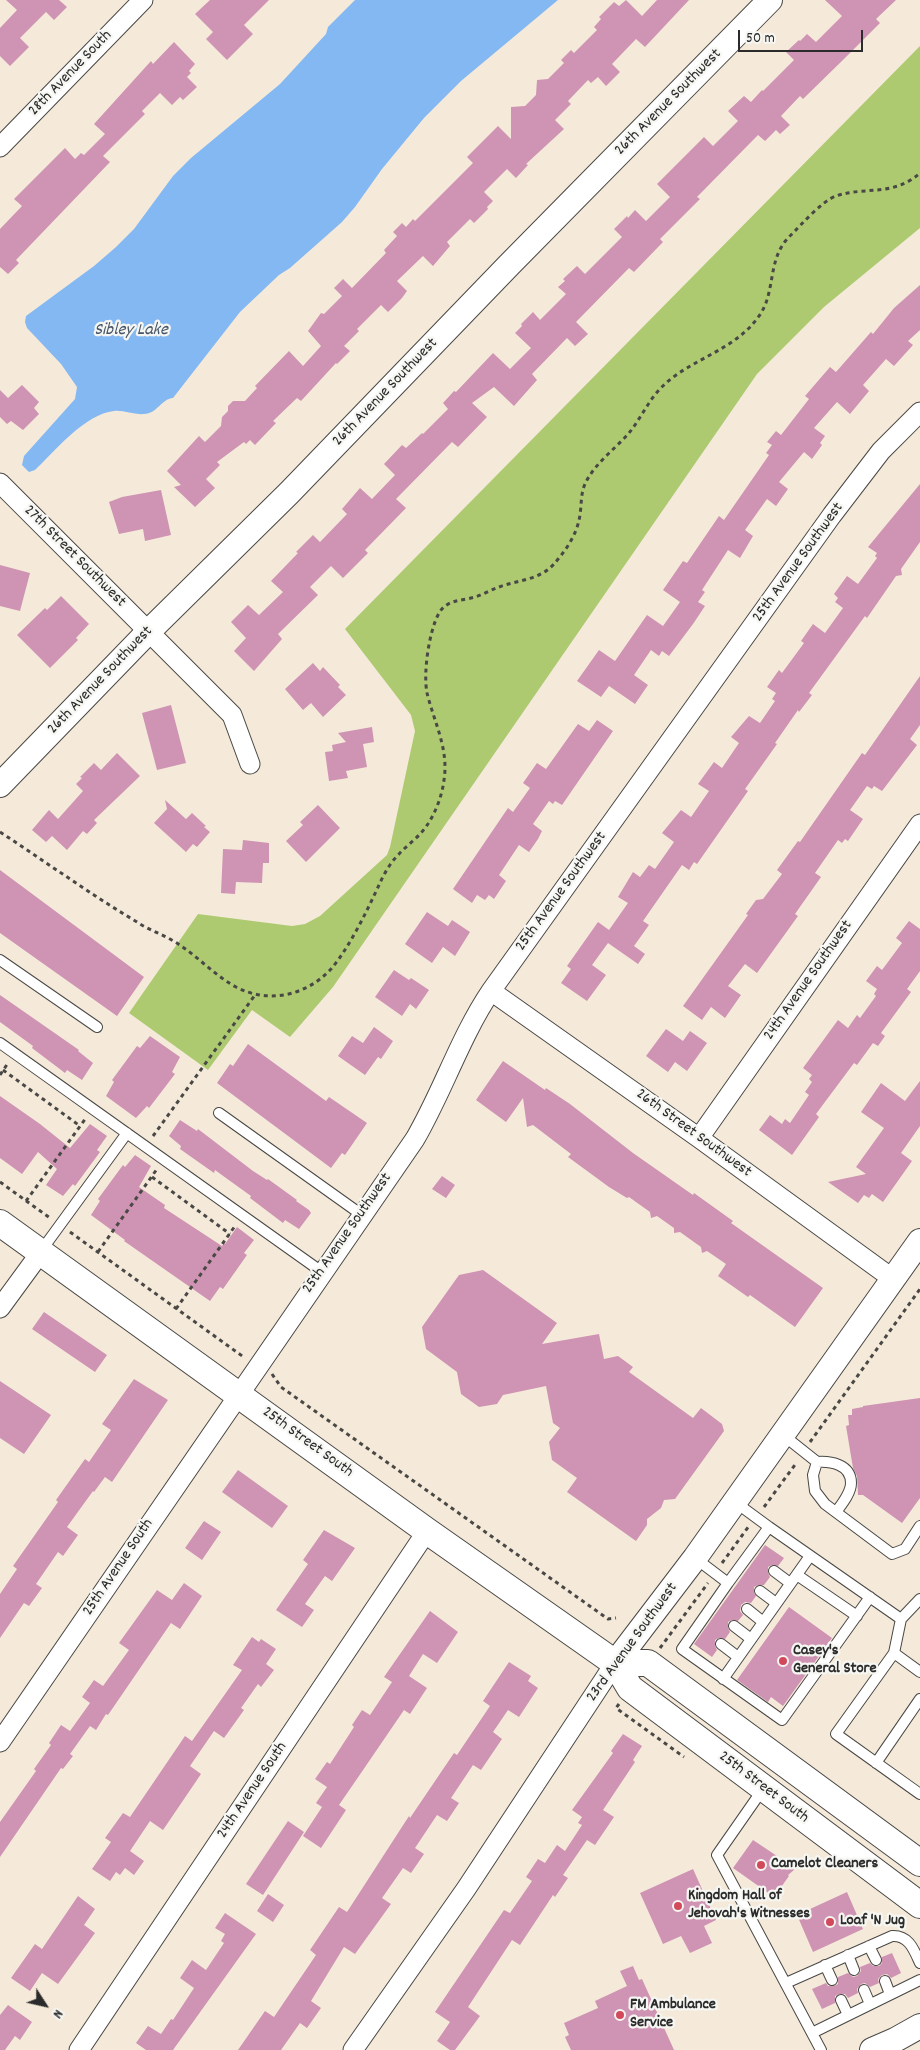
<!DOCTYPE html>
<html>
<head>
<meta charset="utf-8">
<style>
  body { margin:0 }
  #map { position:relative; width:920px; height:2050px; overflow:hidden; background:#f5eada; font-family:Dekko,sans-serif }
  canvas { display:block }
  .north { position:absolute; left:20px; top:1980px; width:50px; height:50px; -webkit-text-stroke:4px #f6f6f2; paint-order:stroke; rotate:125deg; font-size:14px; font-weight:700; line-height:20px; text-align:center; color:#2b2b2b }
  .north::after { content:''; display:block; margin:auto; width:18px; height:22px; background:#2b2b2b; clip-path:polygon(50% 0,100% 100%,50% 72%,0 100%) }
  .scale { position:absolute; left:738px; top:30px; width:125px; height:22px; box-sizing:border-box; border:2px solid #2b2b2b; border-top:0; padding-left:6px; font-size:15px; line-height:18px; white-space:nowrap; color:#2b2b2b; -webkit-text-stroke:4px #f6f6f2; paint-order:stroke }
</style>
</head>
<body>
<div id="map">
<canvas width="920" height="2050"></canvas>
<div class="north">N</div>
<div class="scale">50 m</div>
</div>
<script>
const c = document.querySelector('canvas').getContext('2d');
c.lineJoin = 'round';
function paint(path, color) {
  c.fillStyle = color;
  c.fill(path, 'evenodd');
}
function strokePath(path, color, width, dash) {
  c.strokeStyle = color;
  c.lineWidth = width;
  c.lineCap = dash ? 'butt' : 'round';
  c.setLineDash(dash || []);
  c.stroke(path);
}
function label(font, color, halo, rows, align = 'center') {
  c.font = font + ' Dekko,sans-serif';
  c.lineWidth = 4.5;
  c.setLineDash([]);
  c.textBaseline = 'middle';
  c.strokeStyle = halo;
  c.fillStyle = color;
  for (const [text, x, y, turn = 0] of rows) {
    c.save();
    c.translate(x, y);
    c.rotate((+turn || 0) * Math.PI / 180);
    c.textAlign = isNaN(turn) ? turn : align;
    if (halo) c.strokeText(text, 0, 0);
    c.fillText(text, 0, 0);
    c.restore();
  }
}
paint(new Path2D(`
  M920 46V228L824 307 757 374 333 987 290 1037 252 1010 208 1070 129 1013 198 914 292 926 305 924 320 916 387 855 390 847 415 731 411 715 345 629Z`), '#adca71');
paint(new Path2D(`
  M355 0H558L461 81 424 118 382 169 355 207 342 222 290 268 279 275 240 312 173 398C161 399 157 414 144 414 134 415 124 410 114 411 85 414 55 451 35 470L29 472 22 465 24 456 75 399 77 387 61 364 27 328 25 322 26 316 94 266 116 247 134 229 173 176 191 158 280 84 326 34 328 27Z`), '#84b8f2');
paint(new Path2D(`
  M6 0H59L67 7 54 20 46 12 20 38 29 47 10 66 0 56V28L17 10Z
  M210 0H269L244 25 253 34 227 60 206 39 213 32 195 14Z
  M626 0 642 16 657 0H689L645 47 636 39 612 64 620 72 606 86 598 77 591 83 588 80 568 101 571 104 555 120 564 129 526 164 528 165 516 178 507 169 484 192 493 201 487 207 488 209 474 223 470 219 447 242 450 246 433 266 423 256 397 281 407 291 402 298 388 312 381 305 357 329 359 331 344 346 350 351 337 364 336 363 301 401 297 398 273 421 276 423 255 445 250 440 246 444 244 442 217 462 220 465 206 479 215 488 195 507 174 487 181 485 167 471 199 436 205 442 221 426 222 417 228 411V406L233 401H245L257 388 255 386 289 351 303 366 321 346 308 331 321 313 324 314 342 296 334 288 343 279 352 288 386 253 384 250 397 236 393 232 402 223 406 227 413 219 415 221 473 163 467 157 498 126 511 139V107L525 106 536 95 537 80 548 79 564 63 561 60 571 50 574 53 597 30 594 27 601 19 599 17 614 2 619 6Z
  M825 0H896L876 19 880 23 847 56 803 99 800 96 781 116 790 125 780 134 776 130 765 141 758 135 697 197 700 199 660 239 663 242 634 272 629 268 576 322 588 334 575 346 567 338 532 374 537 380 514 406 494 387 472 403 487 417 458 447 452 442 396 499 406 508 365 550 368 553 343 578 331 566 310 587 318 595 278 634 282 639 254 671 234 651 246 638 231 622 248 605 259 615 283 592 271 581 298 553 296 552 313 535 320 542 347 514 342 509 360 488 372 499 395 475 384 464 402 445 406 448 422 433 423 434 448 409 443 403 454 391 456 392 493 353 510 369 531 348 515 333 522 326 521 324 533 312 540 320 566 294 558 287 565 281 563 279 577 266 585 274 622 237 614 229 627 216 628 218 635 210 646 221 670 197 657 184 704 137 713 146 738 121 728 111 744 96 751 102 762 90 763 91 794 60 786 52 799 40 800 41 807 34 816 42 842 16Z
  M174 42 195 64 189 71 191 73 187 77 197 87 183 100 180 97 172 105 160 93 142 111 145 114 103 156 110 162 16 260 19 263 8 274 0 267V229L22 206 14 199 65 148 75 159 81 153 84 155 105 134 94 124 151 61 153 64Z
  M920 285V330L908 341 913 345 894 366 886 359 863 385 869 391 850 414 837 402 814 428 825 436 820 443 822 445 812 459 804 452 779 482 788 489 776 506 767 499 745 530 753 536 740 558 728 550 702 590 705 592 698 602 705 606 693 624 669 656 662 651 659 656 651 650 634 675 648 685 635 704 609 686 601 697 577 681 599 650 615 661 647 615 663 626 680 602 663 590 683 561 687 563 719 516 724 520 769 455 766 453 772 445 767 442 776 431 781 435 809 399 805 396 830 367 836 372 871 332 873 334 894 308Z
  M22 385 39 402 34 408 39 414 23 430 11 421 7 424 0 417V390L8 398Z
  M920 484V542L901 569 902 575 896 576 867 618 865 616 809 693 812 695 799 712 798 710 775 743 777 744 745 789 748 791 697 864 694 862 689 870 682 865 643 921 649 925 634 946 645 954 638 964 608 943 592 965 606 975 587 1001 561 983 571 969 567 966 598 922 609 930 628 903 618 897 633 872 640 877 649 865 655 869 674 842 662 833 681 810 691 817 709 791 698 784 714 762 722 768 739 743 731 737 749 716 760 723 775 701 772 699 776 693 767 687 779 670 782 673 804 643 801 641 813 624 825 633 843 608 835 602 838 598 834 594 847 576 858 584 877 558 875 556 877 553 868 547Z
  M161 490 171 535 145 541 143 529 119 534 109 502 122 497Z
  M0 565 30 573 20 611 0 606Z
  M61 596 89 624 76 638 78 640 50 668 17 635 45 608 47 610Z
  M313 663 320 671 323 667 340 685 338 687 346 695 323 717 311 703 303 710 285 689Z
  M920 676V725L910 739 917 745 882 791 874 786 872 789 867 786 850 810 863 819 848 841 845 839 842 843 838 840 815 873 821 877 795 914 798 916 757 973 745 964 728 986 741 995 725 1018 711 1007 702 1020 683 1006 748 915 746 914 756 900 763 899 782 874 777 870 798 841 800 842 862 753 865 755Z
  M171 705 186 763 157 770 142 713Z
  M597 720 613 731 562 805 555 801 553 804 549 801 533 824 542 831 538 839 529 852 519 845 499 875 506 881 494 899 489 895 485 900 477 895 472 903 453 889 508 808 513 812 530 788 523 783 537 763 546 769 578 724 589 731Z
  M372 727 374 742 363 744 367 767 346 771 348 778 329 781 325 752 333 751 332 745 346 742 338 733Z
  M117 753 140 776 94 820 97 823 87 834 83 831 67 850 52 836 46 842 32 830 49 810 58 819 83 791 76 784 82 778 80 777 94 763 101 770Z
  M165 800 186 819 192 813 206 826 204 827 210 832 197 847 193 844 186 852 154 823 167 809Z
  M318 805 340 828 306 862 286 841 303 825 300 822Z
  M243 840 269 843V863H263L262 883 236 882 235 894 221 893 223 849 242 850Z
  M0 870 144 977 117 1016 0 933Z
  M427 912 448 926 452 920 470 932 455 956 443 947 432 963 405 944Z
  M909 921 920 929V971L907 989 911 992 881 1033 885 1036 878 1046 873 1043 857 1065 854 1063 816 1114 819 1117 792 1155 759 1130 770 1115 782 1124 785 1119 790 1123 809 1095 805 1092 812 1082 809 1079 812 1075 803 1068 838 1020 848 1028 857 1015 860 1018 876 996 874 994 877 989 866 981 877 966 882 970 902 943 896 938Z
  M394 970 409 980 411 978 429 990 416 1009 410 1004 402 1016 375 997Z
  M0 995 79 1050 78 1051 93 1063 82 1080 67 1070 65 1073 32 1048 33 1046 0 1022Z
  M374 1027 393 1041 381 1059 378 1057 365 1075 338 1056 352 1036 363 1043Z
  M666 1029 683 1041 690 1031 707 1043 687 1071 675 1062 668 1072 646 1056Z
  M150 1036 180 1057 172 1072 175 1074 149 1108 147 1106 136 1118 106 1096 114 1082 112 1080 137 1046 140 1048Z
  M248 1044 326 1101 329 1097 367 1123 345 1155 342 1153 331 1168 217 1083 230 1064 233 1066Z
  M503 1061 545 1090 546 1088 570 1104 633 1153 693 1195 694 1193 733 1221 731 1223 823 1288 795 1327 750 1295 748 1297 718 1276 726 1264 707 1251 702 1253 701 1247 680 1232 674 1233V1228L657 1216 651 1218 650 1212 629 1197 627 1198 609 1187 568 1157 571 1154 533 1125 527 1127 523 1098 506 1122 476 1100Z
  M920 1081V1126L901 1153 912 1161 883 1202 872 1194 869 1198 864 1195 858 1203 828 1182 866 1174 856 1167 884 1128 861 1112 881 1083 905 1101Z
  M0 1096 40 1124 70 1148 90 1124 107 1136 97 1150 100 1152 75 1186 73 1184 63 1196 46 1185 57 1169 38 1152 22 1174 0 1158Z
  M180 1120 197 1131 198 1129 253 1171 267 1180 268 1179 297 1200 296 1201 309 1210 311 1213 299 1229 285 1220 283 1223 250 1198 251 1196 226 1178 215 1170 214 1173 180 1149 181 1146 169 1136Z
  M135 1155 151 1166 139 1187 165 1205 164 1208 222 1246 224 1243 225 1244 237 1227 254 1240 244 1253 247 1255 223 1289 220 1287 210 1301 124 1241 125 1240 91 1215 100 1201 98 1199 123 1165 125 1167Z
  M442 1176 455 1185 446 1198 432 1189Z
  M483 1270 557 1323 542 1344 599 1334 604 1359 618 1356 633 1367 629 1372 693 1418 701 1408 722 1424 724 1431 675 1499 664 1500 661 1508 647 1519V1525L636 1541 567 1492 577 1478 552 1460 549 1442 560 1428 553 1423 546 1386 503 1395 497 1404 479 1407 461 1394 457 1372 426 1349 422 1327 459 1275Z
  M44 1312 107 1355 95 1372 32 1329Z
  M134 1379 168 1400 112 1482 105 1477 94 1492 93 1491 67 1527 78 1535 63 1556 58 1552 36 1584 42 1588 29 1606 24 1603 0 1638V1594L17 1569 13 1566 58 1502 56 1500 85 1459 89 1462 111 1430 102 1424Z
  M0 1381 51 1415 24 1454 0 1438Z
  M920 1398V1498L902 1523 863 1495H858L857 1476 853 1468 846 1426 849 1425 848 1415H852V1409L863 1407V1406Z
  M238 1470 288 1506 272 1528 222 1492Z
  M204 1521 221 1532 202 1560 185 1548Z
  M324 1530 355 1548 332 1581 325 1576 305 1604 314 1610 302 1627 276 1610 308 1564 303 1560Z
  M765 1545 784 1558 778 1566 772 1565 768 1567V1573L770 1577 764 1585H758L754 1587V1593L756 1596 751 1603 745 1602 741 1605 740 1611 743 1615 738 1621 732 1620 728 1622V1628L730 1632 725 1639 719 1638 715 1640V1646L717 1650 712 1657 694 1644Z
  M184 1583 202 1596 180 1629 171 1623 108 1715 106 1714 96 1730 90 1726 70 1754 73 1756 63 1769 61 1768 0 1857V1822L36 1771 34 1769 51 1745 49 1743 61 1725 70 1731 90 1703 82 1697 94 1680 103 1686 129 1650 119 1643 157 1590 172 1600Z
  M789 1607 832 1638 783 1706 771 1697 768 1702 737 1680Z
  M430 1611 458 1632 437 1663 423 1654 409 1676 427 1688 410 1714 404 1710 361 1773 339 1805 346 1810 321 1848 303 1836 322 1807 316 1803 327 1787 315 1779 327 1762 330 1764 354 1727 352 1725 362 1710 370 1715 392 1682 384 1677Z
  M252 1637 259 1642 261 1639 276 1649 266 1664 274 1670 261 1687 258 1684 241 1708 244 1710 224 1738 214 1731 190 1766 201 1774 163 1830 150 1821 130 1851 144 1861 134 1875 125 1868 120 1875 116 1872 110 1881 92 1869 111 1842 105 1838 123 1813 130 1817 185 1736 192 1741 242 1670 233 1665Z
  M509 1662 531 1676 528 1681 538 1688 519 1717 508 1710 493 1732 502 1739 481 1770 473 1765 451 1798 459 1803 447 1821 437 1815 415 1848 424 1854 411 1873 403 1868 382 1898 391 1904 355 1954 344 1947 311 2001 321 2008 307 2028 300 2023 281 2050H238L265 2011 274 2017 316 1955 310 1950 339 1907 347 1912 409 1816 410 1818 454 1753 457 1755 490 1706 483 1701Z
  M623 1734 642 1746 633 1760 635 1762 603 1810 614 1817 595 1845 587 1840 563 1875 568 1878 555 1897 553 1895 520 1945 512 1940 468 2007 480 2016 455 2050H450L437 2041 450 2022 435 2012 504 1910 510 1913 532 1881 526 1877 538 1859 545 1863 557 1845 565 1851 582 1825 578 1823 582 1817 572 1810 613 1753 611 1751Z
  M288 1821 304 1832 263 1895 246 1884Z
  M753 1840 777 1856 794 1870 788 1875 789 1876 774 1897 733 1868Z
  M693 1869 716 1920 704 1926 712 1943 690 1953 681 1936 663 1944 640 1893Z
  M847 1892 863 1929 813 1952 797 1915Z
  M268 1894 284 1905 273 1922 257 1911Z
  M78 1896 95 1909 84 1925 95 1933 58 1984 42 1973 30 1991 11 1978 35 1944 42 1949Z
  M225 1913 256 1934 173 2050H146L136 2043 148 2026 161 2034 171 2019 173 2020 194 1988 180 1978 192 1960 206 1970 224 1943 221 1941 225 1934 215 1928Z
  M892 1953 901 1973 891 1978 887 1974 882 1975 878 1979 879 1983 870 1987 865 1983 861 1984 857 1989 858 1993 848 1998 845 1994H839L835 1996V2003L822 2009 812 1989 826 1983 828 1986H834L838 1984V1977L848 1973 853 1977 857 1976 861 1971 860 1967 870 1963 873 1966H879L882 1963V1957Z
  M633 1966 639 1980 642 1979 674 2050H571L565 2037 569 2035 564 2023 598 2008 595 2001 627 1986 620 1971Z
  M8 2005 32 2022 20 2040 15 2036 5 2050H0V2015Z`), '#cf93b3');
const service = new Path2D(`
  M0 960 97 1027
  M0 1043 322 1272
  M219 1113 362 1215
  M41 1251 127 1133
  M783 1435 817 1462 813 1475 815 1491 825 1504 892 1554 905 1549 920 1526
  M817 1462C830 1461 851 1464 851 1483 851 1493 842 1504 836 1512
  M769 1527 901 1619 894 1653 836 1734 920 1794
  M695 1558 728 1583 769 1527 735 1502
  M774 1571 790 1583
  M797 1575 857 1616
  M728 1583 682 1649 782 1720 870 1597
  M760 1591 776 1603
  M747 1609 763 1622
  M901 1619 920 1599
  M734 1626 751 1639
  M721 1644 738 1657
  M894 1653 920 1672
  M723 1679 810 1556
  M876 1763 920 1699
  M763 1789 717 1855 821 2050
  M869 1946 876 1960
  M848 1955 854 1970
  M825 1965 832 1980
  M885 1981 890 1994
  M786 1983 892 1936C909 1935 914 1950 920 1963
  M864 1990 870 2004
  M841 2000 848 2015
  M812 2033 920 1980`);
const minor = new Path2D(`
  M0 147 143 0
  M0 483 232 715 250 764
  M491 991 699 1138 893 1279
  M699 1138 920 824
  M0 1308 41 1252
  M0 1742 415 1139C443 1091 460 1037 491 991L832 515 881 451 920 412
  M79 2050 427 1531
  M353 2050 466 1889 615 1663`);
const tertiary = new Path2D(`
  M0 785 148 632 289 493 509 265 770 0
  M615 1663 695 1558 920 1241
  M872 2050 895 2040 920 2026`);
const secondary = new Path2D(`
  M0 1223 427 1531 615 1663 630 1688 920 1905
  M615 1663H648L920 1863`);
strokePath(service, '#494845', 12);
strokePath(minor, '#494845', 21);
strokePath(tertiary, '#494845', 26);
strokePath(secondary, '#494845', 28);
strokePath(new Path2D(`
  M0 832C46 862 90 894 137 922 147 929 159 933 170 939 194 952 212 974 236 987 268 1004 306 996 331 969 349 948 367 911 379 885 384 874 390 863 399 854 407 845 418 838 425 828 435 815 442 796 444 780 449 749 434 722 427 693 423 673 429 631 439 613 447 600 459 601 471 598 481 596 490 590 499 587 518 580 539 580 553 565 564 553 576 536 579 520 582 508 580 495 585 484 594 464 615 449 629 433 638 422 645 408 654 396 681 360 733 354 759 316 777 291 766 258 791 235 802 224 822 201 836 196 866 186 893 197 920 173
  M3 1070 80 1126
  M0 1075 8 1063
  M153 1136 255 995
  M152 1177 230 1234
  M0 1182 50 1218
  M26 1201 86 1118
  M70 1232 245 1358
  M98 1252 157 1169
  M176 1309 235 1226
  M272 1374 281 1387 608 1619 616 1618
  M810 1442 920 1289
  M764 1507 797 1462
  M722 1563 749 1526
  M660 1648 708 1583
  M619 1704 616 1708 684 1757`), '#494845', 3, [4, 4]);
strokePath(service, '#fff', 10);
strokePath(minor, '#fff', 19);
strokePath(tertiary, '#fff', 24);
strokePath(secondary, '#fff', 26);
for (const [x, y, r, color] of [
  [783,1661,5,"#d1495b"],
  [761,1865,5,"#d1495b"],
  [678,1906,5,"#d1495b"],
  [830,1922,5,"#d1495b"],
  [620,2015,5,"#d1495b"]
]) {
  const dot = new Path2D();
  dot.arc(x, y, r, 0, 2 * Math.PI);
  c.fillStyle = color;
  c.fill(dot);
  strokePath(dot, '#f6f6f2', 2);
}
label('16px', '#2b2b2b', '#f6f6f2', [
  ["28th Avenue South",71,74,-46],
  ["26th Avenue Southwest",669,103,-45],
  ["26th Avenue Southwest",386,393,-46],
  ["27th Street Southwest",74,557,45],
  ["25th Avenue Southwest",799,563,-54],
  ["26th Avenue Southwest",101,681,-46],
  ["25th Avenue Southwest",562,892,-54],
  ["24th Avenue Southwest",809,981,-55],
  ["26th Street Southwest",693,1134,36],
  ["25th Avenue Southwest",348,1234,-55],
  ["25th Street South",307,1443,36],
  ["25th Avenue South",119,1568,-56],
  ["23rd Avenue Southwest",633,1643,-54],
  ["25th Street South",763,1788,37],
  ["24th Avenue South",253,1791,-56]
]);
label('bold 16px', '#2b2b2b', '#f6f6f2', [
  ["Casey's",793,1652],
  ["General Store",793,1670],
  ["Camelot Cleaners",771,1865],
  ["Kingdom Hall of",688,1897],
  ["Jehovah's Witnesses",688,1915],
  ["Loaf 'N Jug",840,1922],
  ["FM Ambulance",630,2006],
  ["Service",630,2024]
], 'left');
label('italic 18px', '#465567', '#f6f6f2', [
  ["Sibley Lake",131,332]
]);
</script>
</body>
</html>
